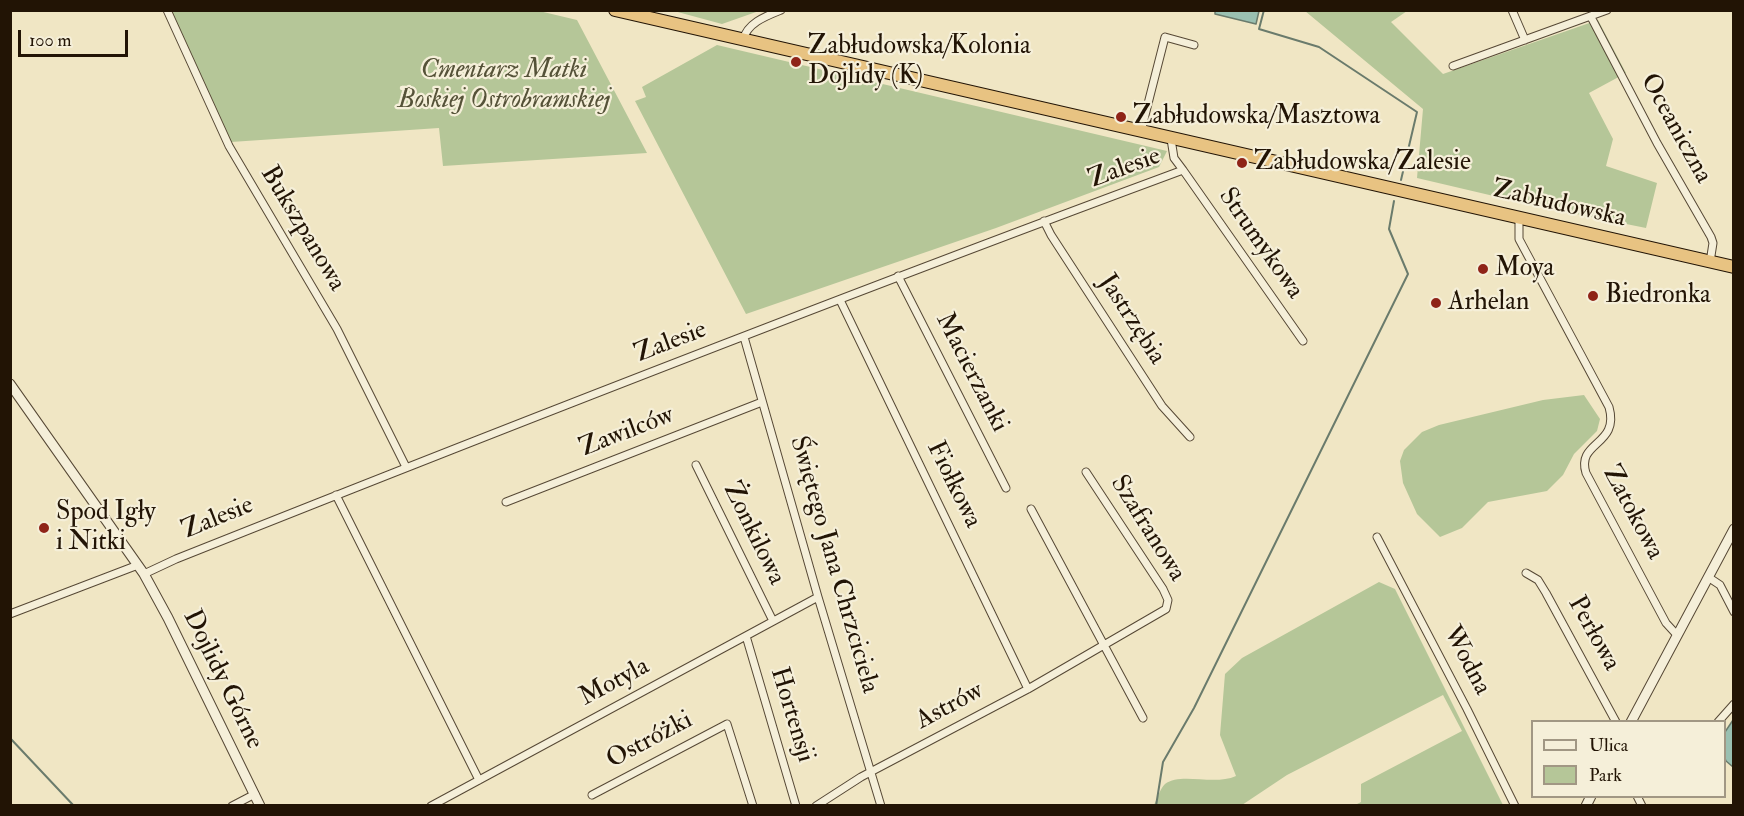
<!DOCTYPE html>
<html>
<head>
<meta charset="utf-8">
<style>
  body { margin:0 }
  #map { position:relative; width:1744px; height:816px; overflow:hidden; background:#f0e6c4; font-family:"IM FELL Double Pica",serif }
  canvas { display:block }
  .frame { position:absolute; inset:0; border:12px solid #221405; pointer-events:none }
  .legend { position:absolute; left:1531px; top:720px; width:195px; height:78px; box-sizing:border-box; background:#f5efd9; border:2px solid #a19784; margin:0; padding:8px 10px; list-style:none; font-size:18px; color:#221405 }
  .legend li { display:flex; align-items:center; gap:12px; height:30px }
  .legend b { width:30px; border:2px solid #a19784 }
  .scale { position:absolute; left:18px; top:30px; width:110px; height:27px; box-sizing:border-box; border:3px solid #221405; border-top:0; padding-left:8px; font-size:18px; line-height:21px; white-space:nowrap; color:#221405; -webkit-text-stroke:4px #f5efd9; paint-order:stroke }
</style>
</head>
<body>
<div id="map">
<canvas width="1744" height="816"></canvas>
<div class="frame"></div>
<ul class="legend">
<li><b style="height:8px;background:#f5efd9"></b>Ulica</li>
<li><b style="height:16px;background:#b5c698"></b>Park</li>
</ul>
<div class="scale">100 m</div>
</div>
<script>
const c = document.querySelector('canvas').getContext('2d');
c.lineJoin = 'round';
function paint(path, color) {
  c.fillStyle = color;
  c.fill(path, 'evenodd');
}
function strokePath(path, color, width, dash) {
  c.strokeStyle = color;
  c.lineWidth = width;
  c.lineCap = dash ? 'butt' : 'round';
  c.setLineDash(dash || []);
  c.stroke(path);
}
function label(font, color, halo, rows, align = 'center') {
  c.font = font + ' "IM FELL Double Pica",serif';
  c.lineWidth = 4.5;
  c.setLineDash([]);
  c.textBaseline = 'middle';
  c.strokeStyle = halo;
  c.fillStyle = color;
  for (const [text, x, y, turn = 0] of rows) {
    c.save();
    c.translate(x, y);
    c.rotate((+turn || 0) * Math.PI / 180);
    c.textAlign = isNaN(turn) ? turn : align;
    if (halo) c.strokeText(text, 0, 0);
    c.fillText(text, 0, 0);
    c.restore();
  }
}
paint(new Path2D(`
  M535 10 577 20 647 153 443 166 439 128 231 142 170 11Z
  M674 11H759L722 24Z
  M1305 11H1407L1391 22 1443 74 1598 20 1626 73 1589 93 1613 139 1606 166 1657 183 1646 228 1532 205 1417 178 1423 109Z
  M717 45 1167 151 1159 167 996 228 746 314 635 101 646 97 642 87Z
  M1584 395 1600 419 1597 431 1574 454 1563 475 1547 491 1488 502 1462 528 1440 537 1417 514 1403 483 1400 461 1404 450 1422 432 1439 425 1543 400Z
  M1379 582 1395 589 1503 805H1355L1361 802V784L1462 731 1443 695 1287 775 1242 805H1154C1157 799 1160 789 1165 784 1181 772 1214 786 1236 776L1220 735 1225 674 1242 658Z`), '#b5c698');
const water = new Path2D(`
  M1215 11V10L1259 11 1256 24 1215 14Z
  M1733 720V767L1726 761 1724 756 1725 732Z`);
paint(water, '#9ac0b1');
strokePath(water, '#6a7b6c', 1.5);
strokePath(new Path2D(`
  M1264 10 1259 29 1319 47 1417 112 1401 180
  M10 738 74 806
  M1156 806 1163 762 1194 708 1408 274 1389 229 1394 201`), '#6a7b6c', 2);
const minor = new Path2D(`
  M167 10 229 146 337 329 406 467
  M1512 10 1525 40
  M1591 17 1657 143 1711 237 1713 243 1710 262
  M743 40C747 23 766 16 781 10
  M1453 66 1607 10
  M1141 131 1165 37 1194 45
  M1183 170 1303 341
  M1519 218V239L1609 407C1620 446 1576 441 1586 473L1666 623 1677 635
  M1044 221 1051 235 1162 406 1190 437
  M898 276 1006 488
  M840 300 1028 689
  M744 337 818 597 881 806
  M696 465 773 621
  M336 495 479 780
  M506 502 762 402
  M1031 509 1143 718
  M1377 537 1467 709 1515 806
  M1526 573 1538 580 1546 593 1616 722
  M144 574 176 559C510 426 845 295 1183 170L1174 158 1171 139
  M1708 577 1720 585 1734 612
  M10 614 138 565
  M746 636 796 806
  M1718 722 1734 704
  M592 795 727 724 753 806
  M1637 796 1642 806
  M232 806 255 794
  M431 806 818 597
  M816 806 861 777 1028 689 1166 609 1168 600 1163 589 1086 472`);
const tertiary = new Path2D(`
  M10 384 144 574 168 618 260 806
  M1631 722 1734 529
  M1586 806 1591 796`);
const trunk = new Path2D(`
  M615 10 1734 267`);
strokePath(minor, '#564835', 9);
strokePath(tertiary, '#564835', 11);
strokePath(trunk, '#221405', 14);
strokePath(minor, '#f5efd9', 7);
strokePath(tertiary, '#f5efd9', 9);
strokePath(trunk, '#e8c382', 12);
for (const [x, y, r, color] of [
  [796,62,6,"#8f2418"],
  [1121,117,6,"#8f2418"],
  [1242,163,6,"#8f2418"],
  [1483,269,6,"#8f2418"],
  [1593,296,6,"#8f2418"],
  [1436,303,6,"#8f2418"],
  [44,528,6,"#8f2418"]
]) {
  const dot = new Path2D();
  dot.arc(x, y, r, 0, 2 * Math.PI);
  c.fillStyle = color;
  c.fill(dot);
  strokePath(dot, '#f5efd9', 2);
}
label('26px', '#221405', '#f5efd9', [
  ["Zabłudowska/Kolonia",808,47],
  ["Dojlidy (K)",808,77],
  ["Zabłudowska/Masztowa",1133,117],
  ["Zabłudowska/Zalesie",1254,163],
  ["Moya",1495,269],
  ["Biedronka",1605,296],
  ["Arhelan",1448,303],
  ["Spod Igły",56,513],
  ["i Nitki",56,543]
], 'left');
label('italic 26px', '#555238', '#f5efd9', [
  ["Cmentarz Matki",504,71],
  ["Boskiej Ostrobramskiej",504,101]
]);
label('26px', '#221405', '#f5efd9', [
  ["Oceaniczna",1675,129,61],
  ["Zalesie",1125,169,-20],
  ["Zabłudowska",1559,205,13],
  ["Bukszpanowa",302,229,59],
  ["Strumykowa",1260,244,55],
  ["Jastrzębia",1131,320,57],
  ["Zalesie",671,343,-21],
  ["Macierzanki",971,373,63],
  ["Zawilców",627,433,-21],
  ["Fiołkowa",953,485,64],
  ["Zatokowa",1632,513,62],
  ["Zalesie",218,519,-22],
  ["Szafranowa",1147,529,58],
  ["Żonkilowa",753,534,64],
  ["Świętego Jana Chrzciciela",833,565,74],
  ["Perłowa",1593,634,61],
  ["Wodna",1466,661,62],
  ["Dojlidy Górne",222,680,64],
  ["Motyla",615,683,-28],
  ["Astrów",950,707,-28],
  ["Hortensji",791,715,73],
  ["Ostróżki",650,741,-28]
]);
</script>
</body>
</html>
